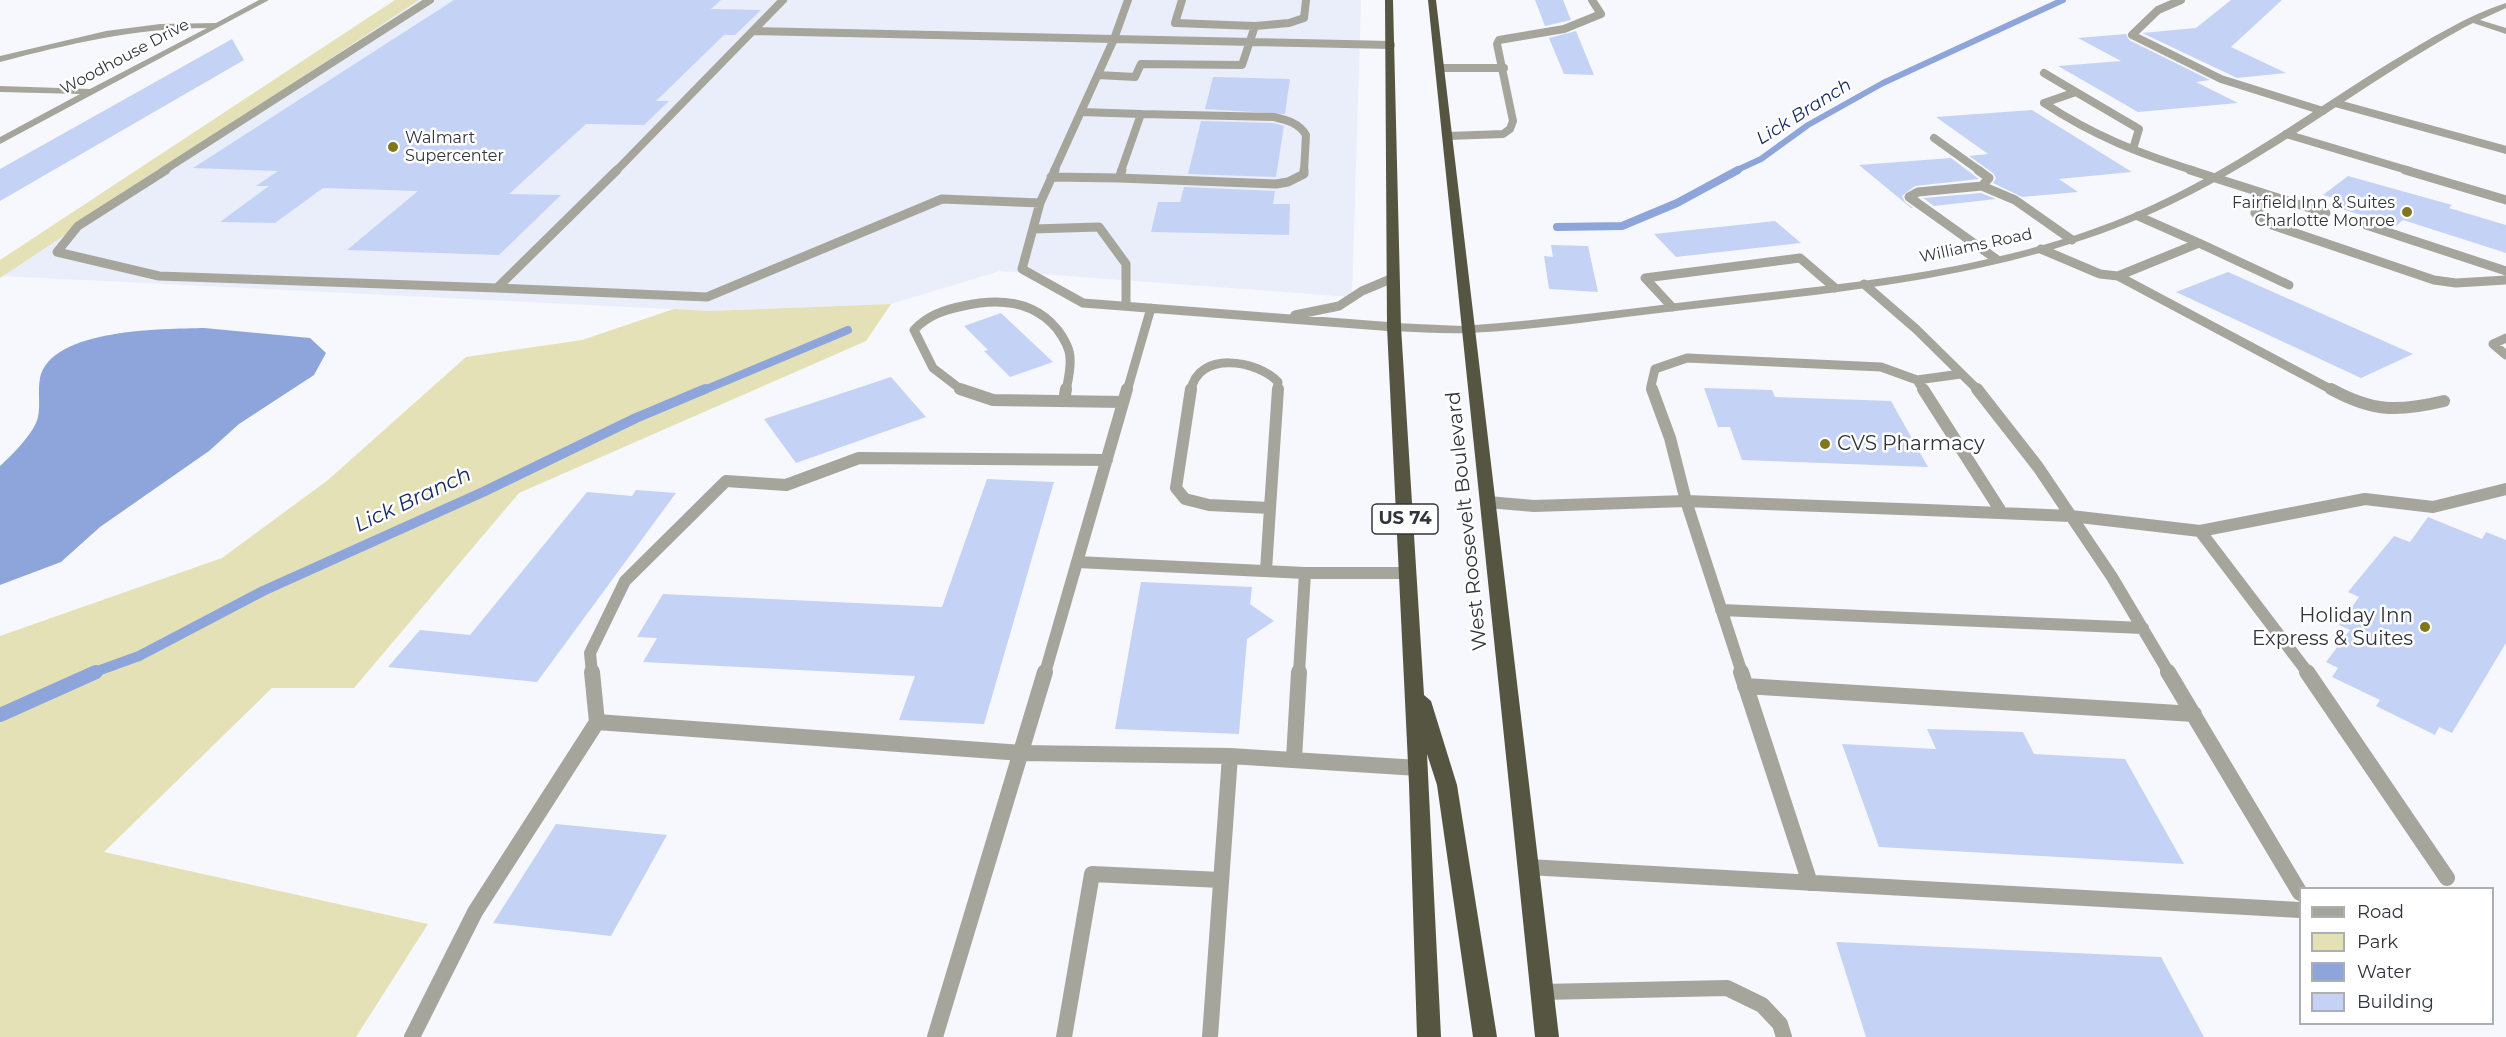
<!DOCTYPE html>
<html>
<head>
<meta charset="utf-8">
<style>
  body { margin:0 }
  #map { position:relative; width:2506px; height:1037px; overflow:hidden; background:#f6f8fd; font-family:Montserrat,sans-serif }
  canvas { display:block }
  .legend { position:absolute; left:2299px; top:887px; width:195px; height:138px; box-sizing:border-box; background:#fff; border:2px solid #acaeb1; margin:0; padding:8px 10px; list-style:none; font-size:18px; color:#30343c }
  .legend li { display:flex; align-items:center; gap:12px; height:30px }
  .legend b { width:30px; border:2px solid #acaeb1 }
</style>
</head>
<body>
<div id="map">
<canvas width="2506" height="1037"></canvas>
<ul class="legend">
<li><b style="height:8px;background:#a6a59b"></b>Road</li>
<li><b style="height:16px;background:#e4e1b6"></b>Park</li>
<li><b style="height:16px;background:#8ea5db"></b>Water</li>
<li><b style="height:16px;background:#c4d3f5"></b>Building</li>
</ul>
</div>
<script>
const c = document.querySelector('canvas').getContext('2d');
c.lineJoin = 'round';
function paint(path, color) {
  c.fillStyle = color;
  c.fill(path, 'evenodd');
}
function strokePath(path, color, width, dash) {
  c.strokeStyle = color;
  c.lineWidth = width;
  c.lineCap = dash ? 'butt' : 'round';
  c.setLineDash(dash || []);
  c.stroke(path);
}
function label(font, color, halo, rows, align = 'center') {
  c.font = font + ' Montserrat,sans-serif';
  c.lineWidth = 5;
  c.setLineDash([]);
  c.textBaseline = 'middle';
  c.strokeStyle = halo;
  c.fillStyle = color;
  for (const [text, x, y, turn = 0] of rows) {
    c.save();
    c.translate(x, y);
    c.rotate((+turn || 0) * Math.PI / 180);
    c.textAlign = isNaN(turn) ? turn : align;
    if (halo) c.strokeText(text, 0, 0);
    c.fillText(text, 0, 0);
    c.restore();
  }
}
paint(new Path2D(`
  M419 0H1361L1352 297 1000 271 891 304 709 311 2 276Z`), '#e9eefa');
paint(new Path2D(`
  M395 0H419L0 278V260Z
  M891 304 866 341 519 493 354 688H272L104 852 428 924 356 1037H0V636L222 558 328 480 466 357 582 340 674 309 709 311Z`), '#e4e1b6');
paint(new Path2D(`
  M204 328 310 338 326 353 314 375 239 424 209 451 100 527 61 562 0 585V466C12 455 29 438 36 423 42 411 37 392 40 378 51 328 165 329 204 328Z`), '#8ea5db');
strokePath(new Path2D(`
  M1735 171 1761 159 1808 125 1883 83 2063 0`), '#8ea5db', 6);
strokePath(new Path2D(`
  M1557 227 1622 226 1677 203 1738 170
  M702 391 848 330`), '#8ea5db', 8);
strokePath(new Path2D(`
  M92 673 139 656 263 591 483 492 636 418 705 389`), '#8ea5db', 10);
strokePath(new Path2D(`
  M0 715 96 672`), '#8ea5db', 14);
paint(new Path2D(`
  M454 0H721L711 9 761 10 735 35H724L656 101H669L644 125 586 124 509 194 561 195 499 255 347 250 418 191 323 188 275 223 220 222 269 186H256L278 171 193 168Z
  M1535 0H1563L1571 20 1545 26Z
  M2231 0H2282L2231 47 2286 73 2237 78 2142 33 2196 28Z
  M1576 31 1594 75 1564 74 1549 38Z
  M2126 34 2129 40 2210 80 2196 82 2238 103 2138 112 2058 66 2121 61 2078 38Z
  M232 39 244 60 0 201V169Z
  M1213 77 1290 79 1285 114 1205 109Z
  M2032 110 2132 172 2059 179 2078 192 2022 197 1993 183 1996 178 1993 173 1969 156 1988 154 1936 117Z
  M1201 121 1273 123 1284 126 1276 177 1188 174Z
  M1951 158 1979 179 1915 186 1902 196 1905 202 1913 208H1911L1859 165Z
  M2348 176 2452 205 2449 208 2506 225V253L2403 220 2396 226 2329 205 2337 199 2323 195Z
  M1184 187 1275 191 1273 204H1290L1289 235 1151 232 1158 202H1180Z
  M1981 193 1996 199 1934 206 1923 198Z
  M1775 221 1801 243 1676 257 1654 234Z
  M1551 245 1588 246 1598 292 1549 289 1544 256 1553 257Z
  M2228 272 2413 354 2361 378 2176 292Z
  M1001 313 1053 362 1010 377 984 351 988 350 964 326Z
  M891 377 926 417 796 463 764 419Z
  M1704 388 1772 390 1775 397 1891 401 1928 467 1742 460 1730 427H1718Z
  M987 479 1054 482 984 724 899 720 915 676 643 662 657 638 637 637 663 594 942 607Z
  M636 490 676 493 537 682 388 667 420 630 470 635 587 492 632 496Z
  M2428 517 2482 539 2486 532 2506 540V643L2452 733 2439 727 2435 735 2376 706 2380 700 2332 677 2338 668 2326 662 2350 630 2339 625 2359 597 2348 592 2394 536 2410 542Z
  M1141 582 1252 587 1250 604 1274 621 1247 639 1239 734 1115 729Z
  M1927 729 2023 732 2034 754 2125 759 2184 864 1879 847 1842 744 1936 749Z
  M556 824 667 835 611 936 493 923Z
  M1836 942 2161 957 2204 1037H1866Z`), '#c4d3f5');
strokePath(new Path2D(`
  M1128 0 1114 39 1391 45
  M2181 0 2158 10 2132 35 2221 79 2323 111
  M1255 26 1289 23 1304 18 1306 0
  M753 31 1114 39 1054 171
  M1440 68H1504
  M2044 73 2076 92
  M1098 75 1135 77 1141 64 1242 65 1255 26 1175 23 1182 0
  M2335 103 2506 150
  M1081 112 1141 114 1121 171
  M1141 114 1274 117C1287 120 1299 123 1306 135L1304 171
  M2286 134 2410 171
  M1448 136 1503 134 1510 129 1513 121 1497 44 1499 40 1564 29 1601 14 1592 0
  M1934 138 1980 171
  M2133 149 2139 129 2076 92 2044 103C2094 136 2138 153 2195 171
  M163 171 430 0
  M616 171 783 0`), '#a6a59b', 8);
strokePath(new Path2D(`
  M166 170 78 226 57 252 159 276 497 288
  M617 170 497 288 707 297 942 199 1040 203 1022 269 1083 303 1394 327
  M1978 170 1989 178 1982 186
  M2190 170 2272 196 2255 213 2263 222 2434 280 2456 283 2506 280
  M2405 170 2506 200
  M1051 177 1119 178 1122 170
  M1119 178 1276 184 1288 182 1304 174V170
  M2272 196 2326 213
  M1040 203 1055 170
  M2366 225 2506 271
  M1033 229 1099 227 1126 264V306
  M2199 243 2289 285
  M2041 249 2100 274 2118 276 2199 243 2138 216
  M1996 259 1909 197 1918 192 1982 186 2015 200 2072 240
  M2118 276 2334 391
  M1864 284 1916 329 1979 391
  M1672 307 1645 278 1800 258 1835 288
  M1295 315 1339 306 1362 291 1393 278
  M2506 338 2493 344 2506 355
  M1917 380 1924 391
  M963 391 933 368 914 330C928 315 944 310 963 306 998 298 1033 300 1057 329 1063 337 1070 348 1070 358 1071 369 1068 380 1066 391
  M1127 391 1151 308
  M1191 391C1197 350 1258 360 1278 382L1277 391
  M1653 391 1651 386 1655 369 1687 358 1881 367 1917 380 1961 374`), '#a6a59b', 9);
strokePath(new Path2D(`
  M960 389 993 400 1123 402
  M1191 389 1176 488 1185 499 1209 505 1270 508
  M1652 389 1670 438 1686 501 1742 673
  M1923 389 2002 513
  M1977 389 2038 467 2112 577 2169 673
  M2331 389C2373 412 2398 412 2444 401
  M1064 401 1066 389
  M1488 502 1534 506 1686 501 1927 510 2071 516 2200 531 2365 499 2433 507 2506 489
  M1270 508 1278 389
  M2200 531 2308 673
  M1077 562 1305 573H1408
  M1266 570 1270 508
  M1721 610 2143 628
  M592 673 590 653 625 581 726 481 786 485 859 458 1107 460
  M1045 673 1127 389
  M1299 673 1305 573`), '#a6a59b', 12);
strokePath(new Path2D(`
  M1741 672 1810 883
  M2168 672 2300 893
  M2307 672 2447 878
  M1745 686 2194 714
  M597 722 1022 753 1230 756
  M1294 759 1299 672
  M1528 867 2300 910
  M1542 992 1727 988 1762 1005 1780 1024 1784 1037
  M412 1037 475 912 597 722 592 672
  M935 1037 1045 672
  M1064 1037 1092 874 1221 880
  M1210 1037 1230 756 1418 768`), '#a6a59b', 16);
paint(new Path2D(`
  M259 0H269L0 144V137L80 94 0 92V86L90 89 207 28C135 28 69 44 0 62V56L106 31 160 24 216 23Z`), '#a6a59b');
paint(new Path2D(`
  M2506 3V8L2480 20 2506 28V34L2473 23 2465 27C2365 82 2275 155 2172 204 2020 277 1849 291 1684 310 1612 318 1540 330 1468 333 1443 334 1419 332 1394 331L1388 327 1394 323 1462 326 1500 323C1579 316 1657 305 1736 296 1882 280 2032 264 2165 199 2245 161 2316 108 2391 62 2428 40 2466 16 2506 3Z`), '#a6a59b');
paint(new Path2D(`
  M1385 0H1393L1401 327 1424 695 1431 701 1457 785 1497 1037H1473L1437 785 1427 754 1441 1037H1417L1409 784 1387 327Z
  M1428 0H1436L1559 1037H1535Z`), '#565542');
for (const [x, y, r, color] of [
  [393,147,6,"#7e771c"],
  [2407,212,6,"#7e771c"],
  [1825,444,6,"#7e771c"],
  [2425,627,6,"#7e771c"]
]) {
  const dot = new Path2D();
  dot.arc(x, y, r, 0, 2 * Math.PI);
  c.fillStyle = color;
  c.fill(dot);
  strokePath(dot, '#fff', 2);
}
label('16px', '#30343c', '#fff', [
  ["Woodhouse Drive",125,57,-28],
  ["Williams Road",1976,246,-12]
]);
label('16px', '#30343c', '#fff', [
  ["Walmart",405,138],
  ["Supercenter",405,156],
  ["Fairfield Inn & Suites",2395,203,"right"],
  ["Charlotte Monroe",2395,221,"right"]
], 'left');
label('italic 18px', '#162a69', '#fff', [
  ["Lick Branch",1804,112,-32]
]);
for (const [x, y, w] of [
  [1405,519,66]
]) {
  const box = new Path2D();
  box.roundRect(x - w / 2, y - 15, w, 30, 4.5);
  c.fillStyle = '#fff';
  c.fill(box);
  strokePath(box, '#30343c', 1.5);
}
label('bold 18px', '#30343c', null, [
  ["US 74",1405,519]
]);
label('20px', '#30343c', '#fff', [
  ["CVS Pharmacy",1837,444],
  ["Holiday Inn",2413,616,"right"],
  ["Express & Suites",2413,639,"right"]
], 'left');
label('20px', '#30343c', '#fff', [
  ["West Roosevelt Boulevard",1467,521,-96]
]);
label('italic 21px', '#162a69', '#fff', [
  ["Lick Branch",413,500,-25]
]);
</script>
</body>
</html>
